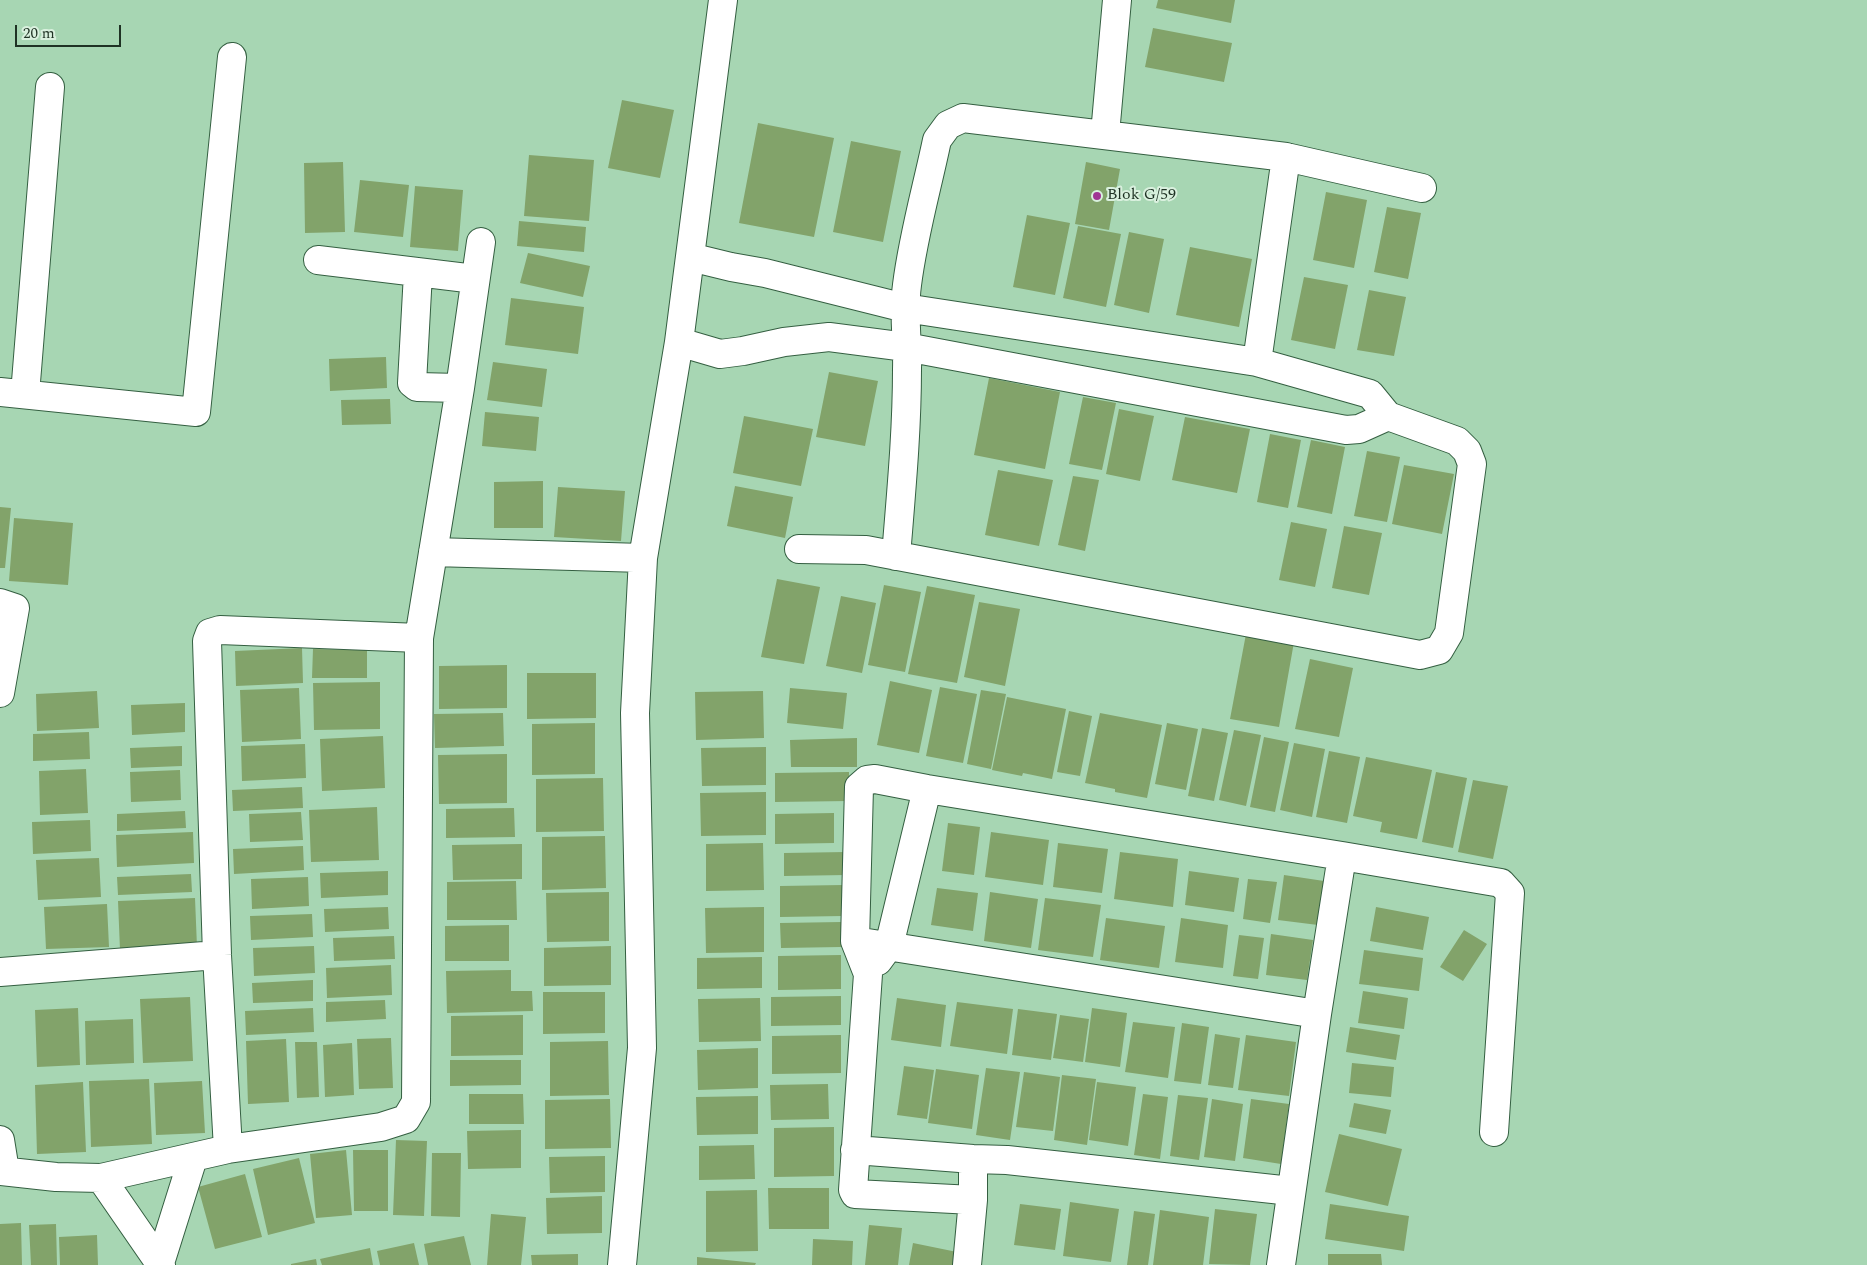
<!DOCTYPE html>
<html>
<head>
<meta charset="utf-8">
<style>
  body { margin:0 }
  #map { position:relative; width:1867px; height:1265px; overflow:hidden; background:#a7d6b3; font-family:Spectral,serif }
  canvas { display:block }
  .scale { position:absolute; left:15px; top:25px; width:106px; height:22px; box-sizing:border-box; border:2px solid #1f3224; border-top:0; padding-left:6px; font-size:15px; line-height:18px; white-space:nowrap; color:#1f3224; -webkit-text-stroke:4px #d9f0de; paint-order:stroke }
</style>
</head>
<body>
<div id="map">
<canvas width="1867" height="1265"></canvas>
<div class="scale">20 m</div>
</div>
<script>
const c = document.querySelector('canvas').getContext('2d');
c.lineJoin = 'round';
function paint(path, color) {
  c.fillStyle = color;
  c.fill(path, 'evenodd');
}
function strokePath(path, color, width, dash) {
  c.strokeStyle = color;
  c.lineWidth = width;
  c.lineCap = dash ? 'butt' : 'round';
  c.setLineDash(dash || []);
  c.stroke(path);
}
function label(font, color, halo, rows, align = 'center') {
  c.font = font + ' Spectral,serif';
  c.lineWidth = 4;
  c.setLineDash([]);
  c.textBaseline = 'middle';
  c.strokeStyle = halo;
  c.fillStyle = color;
  for (const [text, x, y, turn = 0] of rows) {
    c.save();
    c.translate(x, y);
    c.rotate((+turn || 0) * Math.PI / 180);
    c.textAlign = isNaN(turn) ? turn : align;
    if (halo) c.strokeText(text, 0, 0);
    c.fillText(text, 0, 0);
    c.restore();
  }
}
paint(new Path2D(`
  M1158 0H1235L1231 23 1156 8Z
  M1153 28 1232 43 1224 82 1145 67Z
  M622 100 674 110 660 178 608 168Z
  M758 123 834 138 814 237 739 223Z
  M851 141 901 151 883 242 833 232Z
  M529 155 594 160 589 221 524 216Z
  M343 162 345 232 305 233 304 163Z
  M1086 162 1120 169 1109 230 1075 224Z
  M360 180 409 185 403 237 354 232Z
  M415 186 463 190 458 251 410 247Z
  M1326 192 1367 200 1354 268 1313 260Z
  M1387 207 1421 213 1408 279 1374 272Z
  M1027 215 1070 223 1055 295 1013 287Z
  M519 221 586 227 584 252 517 246Z
  M1078 226 1121 234 1106 307 1063 298Z
  M1129 232 1164 239 1149 313 1114 305Z
  M1190 247 1252 259 1239 327 1176 315Z
  M528 253 590 266 583 297 520 283Z
  M1304 277 1348 285 1335 349 1291 340Z
  M1369 290 1406 297 1394 356 1357 350Z
  M511 298 584 307 578 354 505 345Z
  M386 357 387 388 330 391 329 359Z
  M493 362 547 369 542 407 487 400Z
  M829 372 878 381 865 446 816 437Z
  M989 378 1060 392 1045 469 974 455Z
  M1083 397 1116 403 1102 470 1069 464Z
  M390 399 391 424 342 425 341 400Z
  M1119 409 1154 416 1140 481 1106 474Z
  M485 412 539 417 536 451 482 446Z
  M744 416 813 429 801 486 733 473Z
  M1185 417 1250 429 1237 493 1172 480Z
  M1270 434 1301 440 1288 508 1257 502Z
  M1311 440 1345 447 1332 514 1297 507Z
  M1367 451 1400 457 1387 522 1354 516Z
  M1404 465 1454 474 1442 534 1392 524Z
  M998 470 1053 480 1039 546 985 535Z
  M1073 476 1099 480 1085 551 1058 545Z
  M543 481V528H494V482Z
  M735 486 793 497 785 538 727 526Z
  M558 487 625 491 621 541 554 537Z
  M0 507 11 508 5 568H0Z
  M14 518 73 523 68 585 9 581Z
  M1291 522 1327 529 1315 587 1279 580Z
  M1344 526 1382 533 1369 595 1332 588Z
  M777 579 820 587 804 664 761 657Z
  M884 585 921 592 905 672 868 665Z
  M927 586 975 595 957 683 908 674Z
  M841 596 876 603 862 673 826 666Z
  M979 602 1020 609 1005 686 964 677Z
  M1246 634 1294 642 1279 727 1230 719Z
  M302 648 303 683 236 686 235 651Z
  M313 649 367 650V678H312Z
  M1310 659 1353 668 1339 737 1295 729Z
  M507 665V708L439 709V666Z
  M527 673H596V718L527 719Z
  M890 681 932 690 919 753 877 745Z
  M380 682V729L314 730 313 683Z
  M940 687 977 694 963 763 926 756Z
  M299 688 301 739 242 742 240 690Z
  M790 688 847 693 843 729 787 723Z
  M981 690 1006 694 991 769 967 764Z
  M97 691 99 728 37 731 36 694Z
  M763 691 764 738 696 740 695 692Z
  M1007 697 1066 709 1052 779 1023 773 1022 776 992 770Z
  M185 703V732L132 735 131 705Z
  M1069 711 1092 716 1080 776 1057 772Z
  M503 713 504 746 435 748 434 714Z
  M1100 713 1162 725 1147 798 1115 792V789L1085 783Z
  M595 723V774L532 775V724Z
  M1167 723 1198 729 1186 790 1155 784Z
  M1202 728 1228 733 1214 801 1188 796Z
  M1234 730 1261 735 1246 806 1219 800Z
  M89 732 90 759 33 761V734Z
  M383 736 385 788 322 791 320 739Z
  M1264 737 1289 742 1275 812 1250 807Z
  M857 738V767H791L790 740Z
  M1294 743 1325 749 1312 817 1280 810Z
  M305 744 306 778 242 781 241 746Z
  M182 746V766L131 768 130 748Z
  M766 747V785L702 786 701 748Z
  M1329 751 1360 757 1347 823 1316 817Z
  M507 754V803L439 804 438 755Z
  M1366 757 1432 770 1417 839 1380 832 1382 822 1353 816Z
  M86 769 88 813 40 815 39 771Z
  M180 770 181 800 131 802 130 772Z
  M849 772V801L775 802V773Z
  M1436 772 1467 778 1453 848 1422 842Z
  M603 778 604 831 536 832V779Z
  M1473 780 1508 786 1493 859 1458 852Z
  M302 787 303 808 233 811 232 790Z
  M766 792V835L701 836 700 793Z
  M377 807 379 860 311 862 309 810Z
  M514 808 515 837 446 838V809Z
  M185 811 186 828 117 831V814Z
  M301 812 303 840 250 842 249 814Z
  M834 813V843L775 844V814Z
  M90 820 91 851 33 854 32 822Z
  M948 823 980 827 974 875 942 871Z
  M193 832 194 863 117 867 116 835Z
  M991 832 1049 840 1043 885 985 877Z
  M605 836 606 888 542 890V837Z
  M763 843 764 890 706 891V844Z
  M1058 843 1108 849 1102 893 1053 887Z
  M522 844V879L453 880 452 845Z
  M303 846 304 870 234 874 233 849Z
  M846 852V875L784 876V853Z
  M1120 852 1178 859 1173 907 1114 899Z
  M99 858 101 897 38 900 36 860Z
  M388 871V895L321 898 320 873Z
  M1189 871 1239 878 1234 912 1185 905Z
  M191 874 192 892 118 895 117 877Z
  M1284 875 1324 881 1318 925 1278 920Z
  M308 877 309 906 252 909 251 879Z
  M1248 879 1277 882 1270 923 1243 919Z
  M516 881 517 920H447V882Z
  M843 885V916L780 917V886Z
  M937 888 978 893 973 931 931 925Z
  M609 892V941L547 942 546 893Z
  M990 892 1038 899 1031 948 984 941Z
  M195 898 197 947 120 950 118 901Z
  M1045 898 1101 905 1093 957 1038 950Z
  M107 904 109 947 46 949 44 907Z
  M388 907 389 929 325 932 324 909Z
  M764 907V952L706 953 705 908Z
  M1376 907 1429 917 1423 950 1370 941Z
  M312 914 313 937 251 940 250 916Z
  M1106 918 1165 926 1159 968 1100 960Z
  M1181 918 1228 925 1223 968 1175 962Z
  M841 922V947L781 948 780 923Z
  M509 925V961H445V926Z
  M1464 930 1487 944 1463 981 1440 967Z
  M1271 934 1313 940 1307 980 1266 975Z
  M1239 935 1264 938 1258 979 1233 976Z
  M394 936 395 959 334 961 333 938Z
  M314 946 315 973 254 976 253 948Z
  M611 946V985L544 986V948Z
  M1364 950 1423 958 1419 991 1359 984Z
  M841 955V989L778 990V956Z
  M762 957V988L697 989V958Z
  M391 965 392 995 327 998 326 968Z
  M511 970V991H532L533 1011 447 1013 446 971Z
  M313 980V1001L253 1003 252 983Z
  M1363 991 1408 998 1404 1029 1358 1023Z
  M543 992H605V1033L543 1034Z
  M841 996V1025L771 1026V997Z
  M190 997 193 1061 143 1063 140 999Z
  M760 998 761 1041 699 1042 698 999Z
  M897 998 946 1005 941 1047 891 1040Z
  M385 1000 386 1019 326 1022V1002Z
  M957 1002 1013 1009 1007 1054 950 1046Z
  M78 1008 80 1065 37 1067 35 1010Z
  M313 1008 314 1032 246 1035 245 1011Z
  M1092 1008 1127 1013 1120 1067 1085 1062Z
  M1018 1009 1057 1014 1051 1060 1012 1055Z
  M523 1015V1055L451 1056V1016Z
  M1060 1015 1089 1019 1083 1062 1053 1058Z
  M133 1019 134 1063 86 1065 85 1021Z
  M1133 1022 1175 1027 1168 1078 1125 1072Z
  M1182 1023 1209 1027 1201 1084 1174 1081Z
  M1350 1027 1400 1035 1396 1060 1346 1052Z
  M1215 1034 1240 1038 1233 1088 1208 1085Z
  M841 1035V1073L772 1074V1036Z
  M1246 1035 1296 1042 1289 1096 1238 1090Z
  M391 1038 393 1088 359 1089 357 1039Z
  M286 1039 289 1102 248 1104 246 1041Z
  M608 1041 609 1095 550 1096V1042Z
  M295 1042H317L319 1097 297 1098Z
  M352 1043 354 1095 325 1097 323 1045Z
  M758 1048V1088L698 1090 697 1050Z
  M450 1060H521V1085L450 1086Z
  M1352 1063 1394 1067 1391 1097 1349 1093Z
  M904 1066 934 1070 927 1119 897 1115Z
  M986 1068 1020 1072 1010 1140 976 1135Z
  M936 1069 979 1075 972 1129 928 1123Z
  M1024 1072 1060 1077 1053 1131 1016 1127Z
  M1062 1075 1096 1079 1087 1145 1054 1140Z
  M149 1079 152 1144 91 1147 89 1081Z
  M202 1081 205 1133 156 1135 154 1083Z
  M83 1082 86 1152 37 1154 35 1085Z
  M1097 1082 1136 1087 1128 1146 1089 1140Z
  M828 1084 829 1119 771 1120 770 1085Z
  M469 1094H523L524 1124H469Z
  M1143 1094 1168 1097 1160 1159 1134 1155Z
  M1178 1095 1208 1098 1199 1160 1170 1156Z
  M758 1096V1134L697 1135 696 1097Z
  M610 1099 611 1148 545 1149V1100Z
  M1212 1099 1243 1104 1235 1161 1204 1157Z
  M1251 1099 1289 1104 1281 1164 1243 1158Z
  M1354 1103 1391 1110 1386 1134 1349 1127Z
  M834 1127V1176L774 1177V1128Z
  M521 1130V1168L468 1169 467 1131Z
  M1339 1134 1402 1149 1388 1206 1325 1192Z
  M396 1140 427 1141 424 1216 393 1215Z
  M754 1145 755 1179 699 1180V1146Z
  M346 1150 352 1215 316 1218 310 1154Z
  M353 1150H388V1211H354Z
  M432 1153H461L460 1217 431 1216Z
  M605 1156V1192L550 1193 549 1157Z
  M299 1158 315 1223 268 1235 253 1169Z
  M245 1174 262 1237 215 1249 198 1187Z
  M768 1188H829V1229H769Z
  M757 1190 758 1251 706 1252V1191Z
  M602 1196V1233L547 1234 546 1198Z
  M1070 1202 1119 1209 1111 1262 1063 1256Z
  M1020 1204 1061 1209 1055 1250 1014 1245Z
  M1330 1204 1409 1216 1404 1251 1325 1239Z
  M1215 1209 1257 1214 1250 1265 1209 1264Z
  M1160 1210 1209 1217 1203 1265H1153Z
  M1134 1211 1155 1214 1148 1265H1127Z
  M491 1214 526 1217 521 1265H487Z
  M21 1223 22 1265H0V1224Z
  M56 1224 57 1265H31L29 1225Z
  M869 1225 902 1228 898 1265H865Z
  M97 1235 98 1265H60L59 1237Z
  M464 1236 471 1265H428L424 1244Z
  M813 1239 853 1241 852 1265H812Z
  M414 1243 419 1265H380L377 1251Z
  M913 1243 957 1252 954 1265H909Z
  M370 1248 373 1265H322L320 1259Z
  M578 1254V1265H532L531 1255Z
  M1328 1254H1381L1382 1265H1328Z
  M697 1257 756 1263 755 1265H697Z
  M316 1259 317 1265H291V1264Z`), '#82a36a');
const minor = new Path2D(`
  M1105 134 1117 0
  M1286 157 1422 188
  M690 257 731 267 765 273 905 308 1257 362 1370 394 1388 416 1457 441 1467 451 1472 464 1449 633 1439 650 1420 655 866 550 799 549
  M318 260 475 279
  M418 273 412 383 417 387 460 388
  M679 342 720 354 743 351 784 342 829 337 906 347 1346 430 1359 429 1388 416
  M0 392 196 412 232 57
  M25 394 50 87
  M433 552 643 558
  M896 556C901 494 907 432 907 369 908 341 903 313 907 285 913 236 927 188 937 140L948 125 963 118 1286 157 1257 362
  M0 603 15 608 0 693
  M855 941 1317 1014
  M878 961 889 946 927 789
  M0 972 217 955
  M0 1140 5 1171
  M228 1149 217 955 207 641 210 633 220 630 419 638
  M855 1150 973 1159 1007 1160 1291 1191
  M0 1171 56 1177 101 1178 228 1149 381 1127 406 1119 416 1102 419 638 460 388 481 242
  M101 1178 161 1265
  M973 1200 855 1194 853 1190 868 974 855 941 859 787 867 780 875 779 927 789 1342 856
  M160 1263 193 1158
  M622 1265 642 1048 635 713 643 558 679 342 723 0
  M967 1265 973 1200V1159
  M1281 1265 1317 1014 1342 856 1501 883 1510 893 1494 1132`);
strokePath(minor, '#345f41', 30);
strokePath(minor, '#fff', 28);
for (const [x, y, r, color] of [
  [1097,196,5,"#a03494"]
]) {
  const dot = new Path2D();
  dot.arc(x, y, r, 0, 2 * Math.PI);
  c.fillStyle = color;
  c.fill(dot);
  strokePath(dot, '#d9f0de', 2);
}
label('16px', '#1f3224', '#d9f0de', [
  ["Blok G/59",1107,196]
], 'left');
</script>
</body>
</html>
